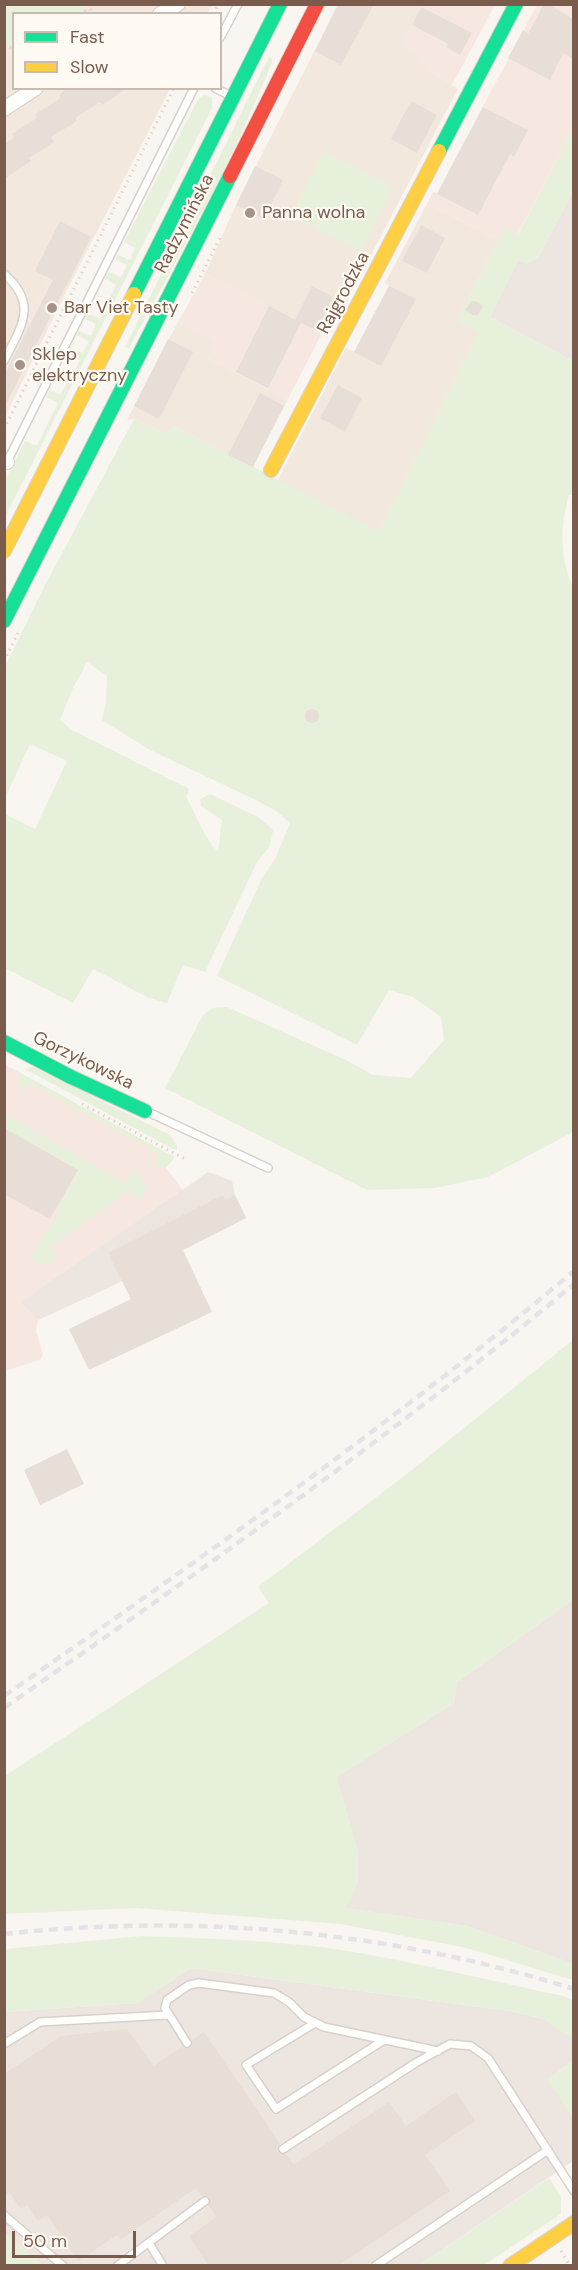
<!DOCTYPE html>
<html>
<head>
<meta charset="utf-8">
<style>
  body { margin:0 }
  #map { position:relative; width:578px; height:2270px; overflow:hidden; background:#f9f5f0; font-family:"DM Sans",sans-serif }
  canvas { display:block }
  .frame { position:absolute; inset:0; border:6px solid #7a5c4d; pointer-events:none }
  .legend { position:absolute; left:12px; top:12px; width:210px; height:78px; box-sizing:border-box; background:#fffaf3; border:2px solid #cabbb1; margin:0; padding:8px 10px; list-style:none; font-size:18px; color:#7a5c4d }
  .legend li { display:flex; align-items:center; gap:12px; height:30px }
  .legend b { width:30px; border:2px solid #cabbb1 }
  .scale { position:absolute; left:12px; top:2231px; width:124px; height:27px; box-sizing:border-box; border:3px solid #7a5c4d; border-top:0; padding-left:8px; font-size:18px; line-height:21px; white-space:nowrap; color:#7a5c4d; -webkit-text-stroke:4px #fffaf3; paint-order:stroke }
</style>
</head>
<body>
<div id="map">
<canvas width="578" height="2270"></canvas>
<div class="frame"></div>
<ul class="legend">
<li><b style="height:8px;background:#16e098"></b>Fast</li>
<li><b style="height:8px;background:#ffcf43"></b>Slow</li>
</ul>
<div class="scale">50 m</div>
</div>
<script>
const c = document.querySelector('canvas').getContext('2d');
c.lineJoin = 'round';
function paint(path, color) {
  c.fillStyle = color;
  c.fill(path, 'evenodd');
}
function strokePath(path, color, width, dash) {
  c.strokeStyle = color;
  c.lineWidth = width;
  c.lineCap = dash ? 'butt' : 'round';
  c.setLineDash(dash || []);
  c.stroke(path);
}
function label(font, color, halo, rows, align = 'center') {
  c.font = font + ' "DM Sans",sans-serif';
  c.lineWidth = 4.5;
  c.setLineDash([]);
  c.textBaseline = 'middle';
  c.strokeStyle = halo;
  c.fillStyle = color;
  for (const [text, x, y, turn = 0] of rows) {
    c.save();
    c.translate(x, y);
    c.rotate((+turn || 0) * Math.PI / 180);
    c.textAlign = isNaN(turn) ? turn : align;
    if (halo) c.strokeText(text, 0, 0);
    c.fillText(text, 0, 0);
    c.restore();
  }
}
paint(new Path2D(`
  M417 4 421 7 425 57 421 65 458 89 328 337 205 274 236 205 338 5Z
  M5 5H212L207 14H14V88L170 89 67 290 48 281 5 367Z
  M427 204 498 240 457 320 479 332 379 532 278 480 346 348 354 352 389 286 385 283Z
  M178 322 216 342 208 359 288 399 253 467 173 426 167 434 134 419 127 420Z`), '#f2e8de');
paint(new Path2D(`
  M417 5H495L452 85 420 65 424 57 401 46 421 7Z
  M537 5H573V137L570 135 517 235 504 229 498 240 427 204 433 192 437 193Z
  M205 274 322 333 288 399 208 359 215 342 178 322Z
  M47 281 67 290 5 417V367Z
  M4 1064 174 1157 166 1168 183 1190 22 1302 38 1320 36 1331 43 1354 40 1360 5 1371Z`), '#f6e8e1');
paint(new Path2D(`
  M573 191V361L490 317 518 260 538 258Z
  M208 1172 232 1181 235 1195 246 1218 106 1289 38 1320 21 1302Z
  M573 1600V1964L467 1926 345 1908 336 1777 454 1703 457 1682Z
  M191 1968 516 2012 573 2027V2161L419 2265H42L5 2233V2012L137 2003Z`), '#ede5e0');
paint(new Path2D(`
  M5 4 83 5V13L14 14 13 45 5 44Z
  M269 57 273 59C234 159 180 254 129 348L125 347Z
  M204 95 212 97V108L5 517V480L25 441 37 446 58 403 46 397 50 390 61 395 67 383 55 378 59 371 71 377 80 360 67 353 71 347 83 353 89 341 77 335 79 331 91 336 96 324 85 319 88 314 100 319 116 285 105 279 109 272 121 277 127 265 115 259 118 255 130 260 135 248 124 242 198 99Z
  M570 135 573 137V191L538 258 527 264 518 261 490 317 573 361V495H569C559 529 560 557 574 590L573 1132 488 1177 434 1188 367 1190 165 1088 203 1015 213 1008 227 1007 348 1061 373 1075 411 1078 444 1040 441 1017 413 997 389 990 357 1045 217 976 262 878 275 859 290 823 276 811 256 800 150 750 102 720 106 702 107 676 87 662 73 688 60 720 72 730 189 789 186 797C197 816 203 836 218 852L222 820 201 806 200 799 210 794 258 817 273 830 270 846 257 862 205 972 183 965 167 1003 149 998 93 969 73 1003 5 968V814L35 829 67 761 30 744 5 798V667L44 587 134 419 167 434 173 426 379 531 478 332 457 320 504 228 518 234Z
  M323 151 393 187 360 252 291 216Z
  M33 1067 170 1135 177 1145V1151L25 1069Z
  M19 1072 174 1157C169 1167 165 1169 154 1167L159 1154 29 1083 23 1093 18 1084Z
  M5 1114 126 1183 133 1171 143 1178 146 1183V1190L138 1200 130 1190 50 1247 56 1258 44 1266 30 1258 58 1214 54 1212 78 1170 6 1129 5 1132Z
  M573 1340V1600L457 1682 454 1703 337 1777 358 1850V1884L346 1908 467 1926 573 1964V1980L467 1948 341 1924 136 1908 5 1914V1776L269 1603 258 1587 412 1470Z
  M142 1936C211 1939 279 1940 348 1951 420 1963 491 1981 563 1996L573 2000V2035L568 2036 543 2019 516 2012 191 1968 137 2003 5 2012V1949Z
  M573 2060V2118L547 2079Z
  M549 2178 561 2196V2214L484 2265H419Z
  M4 2233H5L42 2265H5Z`), '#e7f0db');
paint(new Path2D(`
  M338 4H374L341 65 315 51Z
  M544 4H548L573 19V59L563 53 550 80 508 58 523 30 528 34Z
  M421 7 472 33 460 55 446 47 448 44 412 25Z
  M68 88H127L102 105 100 102 75 118 77 121 51 137 54 142 29 158 31 161 4 179V144L14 138 12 134 37 118 35 114 61 98 59 95Z
  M411 101 437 115 417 153 391 139Z
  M483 107 528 130 514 157 510 154 478 215 437 194Z
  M255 166 283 180 264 219 236 205Z
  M60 221 91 237 4 408V375L53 280 35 271Z
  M421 225 445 238 427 273 402 261Z
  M312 286 339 300 322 333 295 320Z
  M389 286 416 299 381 366 354 352Z
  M472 301 478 302 483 307 478 315H472L465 310Z
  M269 306 301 323 268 388 236 372Z
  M168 339 193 352 159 419 134 406Z
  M338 385 362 398 345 432 320 418Z
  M260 393 284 406 253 467 228 455Z
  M305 716a7 7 0 1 1 14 0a7 7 0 1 1-14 0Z
  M4 1128 78 1170 50 1219 4 1194Z
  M223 1195 225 1200 235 1195 246 1218 183 1250 212 1312 89 1370 69 1329 131 1299 108 1253Z
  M67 1449 84 1484 40 1505 24 1470Z
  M127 2029 154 2066 183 2046 187 2049 190 2047 192 2040 204 2032 280 2144 277 2149 279 2153 286 2154 294 2165 389 2102 406 2126 456 2092 475 2121 425 2155 450 2191 339 2265H208L189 2236 217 2217 208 2205 210 2198 207 2196H202L196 2188 121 2239 117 2235 78 2261 47 2215 38 2221 27 2205 21 2209 9 2192 4 2195V2074L61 2036Z`), '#e6ded7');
const lane = new Path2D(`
  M220 38 238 4
  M215 88 231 96
  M4 274C39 304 21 327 4 361
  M6 464 194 88
  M148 1112 268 1168
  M315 2023 246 2065 276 2109 384 2040
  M187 2043 165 2008 167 2000 189 1985 199 1983 274 1993 289 2002 304 2017 324 2027 438 2051
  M4 2044 40 2022 168 2015
  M283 2149 417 2062 450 2044 471 2046 488 2058 574 2191
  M4 2215 63 2266
  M149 2243 163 2266
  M117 2266 205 2201
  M375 2266 548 2150`);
const street = new Path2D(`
  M160 14 178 4
  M4 109 36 88
  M4 461 7 462`);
const fast = new Path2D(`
  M439 151 516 4
  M134 294 280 4
  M4 621 230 176
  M4 1042 71 1077 145 1111`);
const slow = new Path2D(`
  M271 470 439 151
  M4 551 134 294
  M510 2266 574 2223`);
const jam = new Path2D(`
  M230 176 317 4`);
strokePath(lane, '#d7d1cb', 10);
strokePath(street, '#d7d1cb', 16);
strokePath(fast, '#d9d2cb', 16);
strokePath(slow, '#d9d2cb', 16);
strokePath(jam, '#d9d2cb', 16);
strokePath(new Path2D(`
  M85 4V14
  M87 4 94 14
  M213 14 218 4
  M4 46 14 48
  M192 293 220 238
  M4 429 174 88
  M4 661 18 633
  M82 1104 187 1160
  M561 2251 570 2266`), '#dcd5d0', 3, [1.5, 4.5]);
strokePath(lane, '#fefefd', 7);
strokePath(street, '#fefefd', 14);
strokePath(fast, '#16e098', 14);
strokePath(slow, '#ffcf43', 14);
strokePath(jam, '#f24e42', 14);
strokePath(new Path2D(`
  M4 1696C199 1560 392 1424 574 1271
  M4 1708C199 1572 392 1436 574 1284
  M4 1934C197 1913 389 1931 574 1989`), '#e6e3e7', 4.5, [9, 6]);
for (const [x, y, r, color] of [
  [250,213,6,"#a69286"],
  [52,308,6,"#a69286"],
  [20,365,6,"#a69286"]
]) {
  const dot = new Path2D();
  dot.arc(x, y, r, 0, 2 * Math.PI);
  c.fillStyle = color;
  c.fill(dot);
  strokePath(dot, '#fffaf3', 2);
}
label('18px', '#7a5c4d', '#fffaf3', [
  ["Panna wolna",262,213],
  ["Bar Viet Tasty",64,308],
  ["Sklep",32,355],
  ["elektryczny",32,376]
], 'left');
label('18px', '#7a5c4d', '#fffaf3', [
  ["Radzymińska",185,224,-63],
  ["Rajgrodzka",344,293,-62],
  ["Gorzykowska",83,1061,26]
]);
</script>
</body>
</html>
